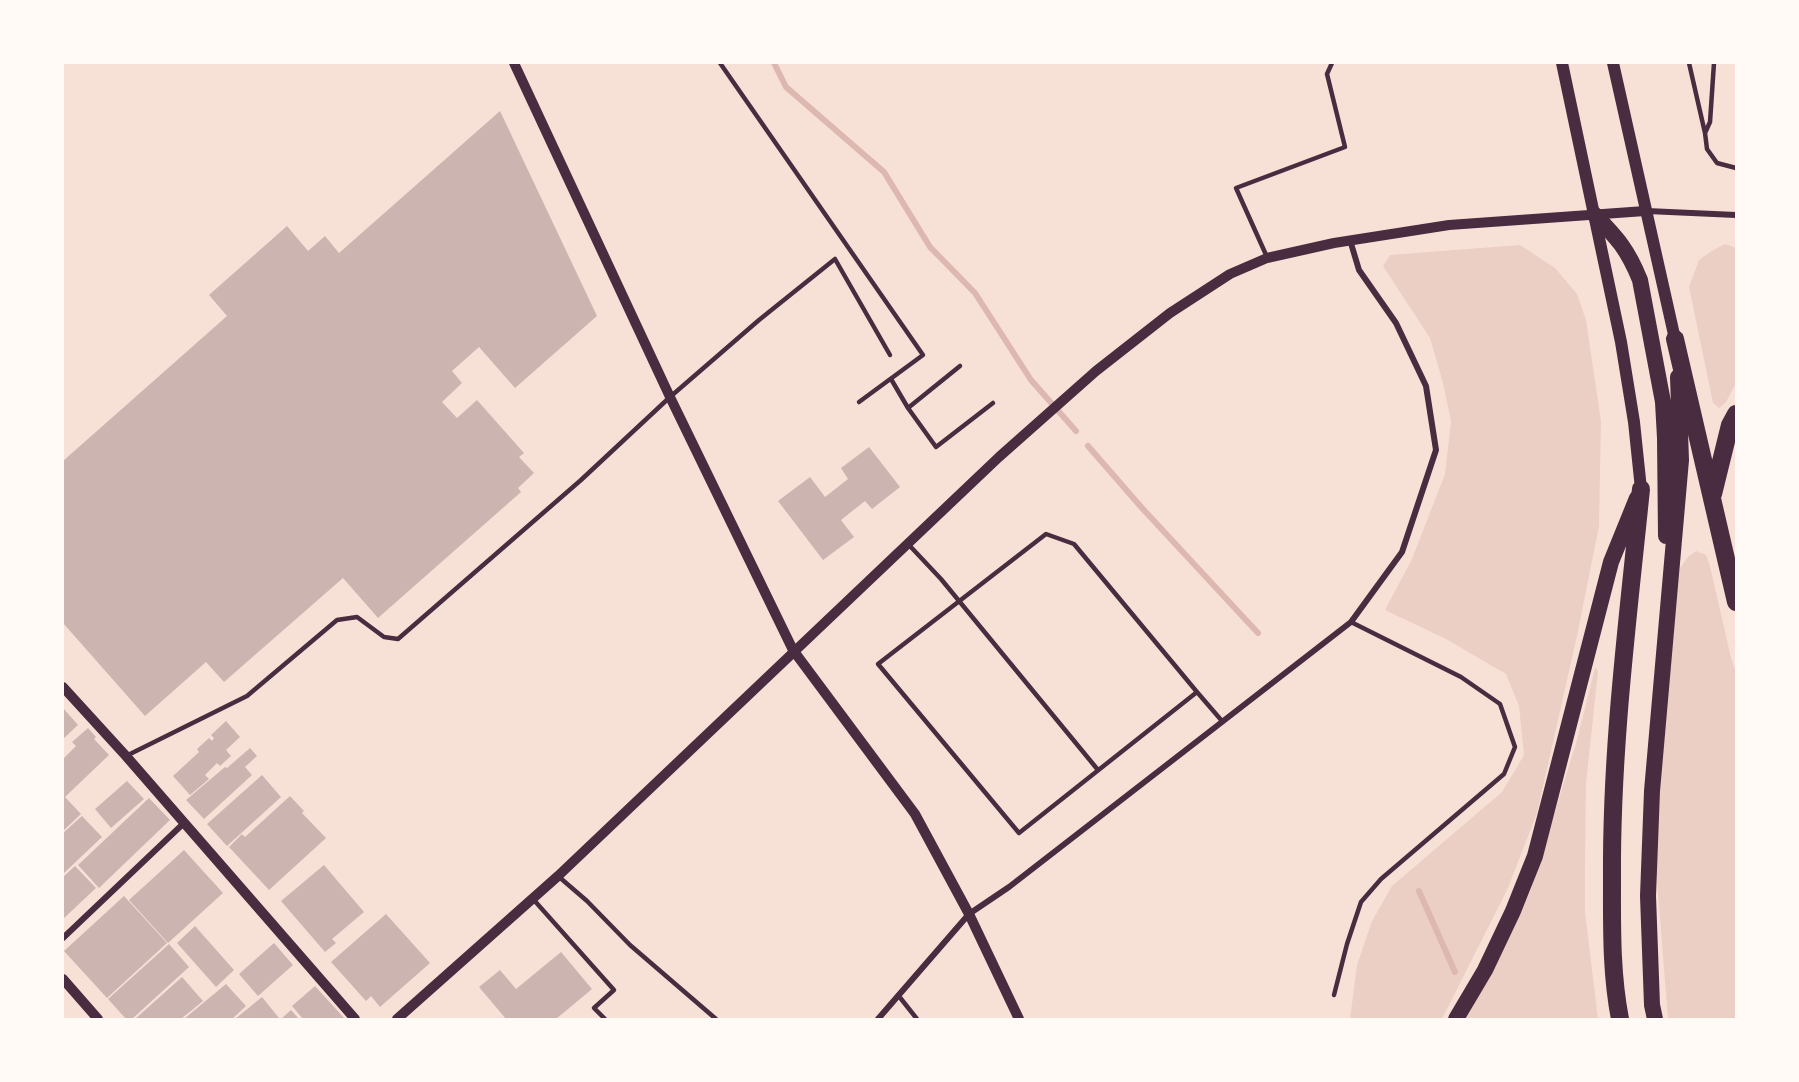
<!DOCTYPE html>
<html>
<head>
<meta charset="utf-8">
<style>
  body { margin:0 }
  #map { position:relative; width:1799px; height:1082px; overflow:hidden; background:#f7e1d7; font-family:Helvetica,sans-serif }
  canvas { display:block }
  .frame { position:absolute; inset:0; border:64px solid #fffaf5; pointer-events:none }
</style>
</head>
<body>
<div id="map">
<canvas width="1799" height="1082"></canvas>
<div class="frame"></div>
</div>
<script>
const c = document.querySelector('canvas').getContext('2d');
c.lineJoin = 'round';
function paint(path, color) {
  c.fillStyle = color;
  c.fill(path, 'evenodd');
}
function strokePath(path, color, width, dash) {
  c.strokeStyle = color;
  c.lineWidth = width;
  c.lineCap = dash ? 'butt' : 'round';
  c.setLineDash(dash || []);
  c.stroke(path);
}
paint(new Path2D(`
  M1725 244 1736 248V383L1726 402 1719 408 1713 403 1689 287 1699 260 1710 252Z
  M1520 245 1555 268 1577 294 1586 320 1601 421 1599 526 1577 636 1537 813 1508 888 1442 1019H1350L1357 965 1372 921 1392 886 1502 792 1524 755 1519 706 1506 674 1446 639 1385 610 1412 559 1445 474 1451 421 1443 383 1430 338 1383 266 1390 255Z
  M1696 551 1706 555 1710 566 1731 658 1736 672V1019H1668L1656 868 1664 711 1680 568 1688 557Z
  M1595 668 1597 669 1598 672 1586 783 1585 865V912L1598 1019H1466L1501 952 1530 892 1577 740Z`), '#ebcfc5');
strokePath(new Path2D(`
  M774 63 786 87 884 172 930 247 975 293 1031 380 1076 431
  M1088 446 1142 508 1258 633
  M1419 891 1455 972`), '#dcb8b0', 6);
paint(new Path2D(`
  M500 111 597 316 515 388 479 347 452 371 462 383 442 402 457 418 477 400 524 453 519 457 534 473 518 488 521 492 378 618 343 578 224 682 206 662 145 716 63 623V461L227 316 209 295 287 226 308 251 325 236 339 253Z
  M869 447 900 487 872 509 865 501 841 520 854 537 823 560 778 501 810 477 825 497 848 479 841 468Z
  M63 708 78 725 63 739Z
  M226 721 240 737 226 750 231 756 220 766 217 763 205 775 209 779 190 795 173 776 199 752 197 749 209 738 212 741 214 738 211 735Z
  M88 728 96 737 94 739 109 755 65 797 81 814 63 831V759L76 746 72 742Z
  M250 748 257 756 245 767 252 775 204 819 186 800 225 767 227 768Z
  M262 775 281 797 227 846 207 824Z
  M127 781 144 799 111 828 95 809Z
  M290 796 304 811 302 813 326 838 269 890 229 847 242 834 245 837Z
  M149 798 170 820 99 888 78 865Z
  M82 816 102 837 63 874V833Z
  M184 850 223 893 168 943 129 900Z
  M324 865 364 912 332 939 336 943 325 952 281 901Z
  M75 866 96 888 63 919V877Z
  M124 896 167 943 107 998 64 951Z
  M386 914 430 963 380 1007 371 996 366 1001 331 962Z
  M195 926 234 970 216 987 177 943Z
  M274 943 293 965 258 996 239 974Z
  M169 944 189 967 132 1019H126L108 999Z
  M561 952 592 989 556 1019H506L479 987 500 970 516 989Z
  M182 977 203 1001 181 1019H135Z
  M226 984 246 1006 232 1019H184Z
  M315 986 345 1019H303L292 1006Z
  M262 997 279 1018 278 1019H235Z
  M291 1010 299 1019H281Z`), '#ccb4b1');
strokePath(new Path2D(`
  M720 63 923 355 859 402
  M1689 63 1705 133 1707 149 1717 163 1736 168
  M1705 133 1710 122 1714 63
  M1267 257 1236 188 1345 147 1327 74 1332 63
  M960 366 908 408 936 447 993 403
  M891 379 908 408
  M1046 534 1074 544 1197 692 1019 833 878 664Z
  M909 545 941 579 1098 770
  M1197 692 1222 721
  M126 756 247 696 337 620 357 617 384 637 398 639 581 480 670 397 759 320 835 259 890 355
  M558 876 587 901 630 945 716 1019
  M533 899 614 990 594 1008 605 1019
  M898 995 917 1019
  M1334 995 1347 944 1361 902 1381 879 1504 774 1515 747 1500 704 1461 677 1351 622`), '#4a2c40', 4.5);
strokePath(new Path2D(`
  M1647 211 1736 215
  M63 938 184 823
  M878 1019 969 914 1009 887 1351 622 1402 552 1436 450 1426 386 1396 323 1359 270 1350 240`), '#4a2c40', 6);
strokePath(new Path2D(`
  M514 63 670 397 793 650 915 814 969 914 1019 1019
  M63 687 126 756 355 1019
  M63 979 98 1019
  M397 1019 558 876 999 457 1096 371 1170 313 1230 274 1267 258 1334 243 1449 225 1645 211`), '#4a2c40', 10);
strokePath(new Path2D(`
  M1562 63 1621 342 1634 422 1641 489
  M1613 63 1675 339`), '#4a2c40', 12);
strokePath(new Path2D(`
  M1594 214C1617 238 1627 248 1640 280L1663 402 1665 438 1666 536
  M1456 1019 1485 970 1513 911 1535 856 1611 562 1637 498
  M1655 1019 1652 1005 1648 896 1652 791 1681 460 1678 377`), '#4a2c40', 16);
strokePath(new Path2D(`
  M1675 339 1736 602
  M1713 494 1730 425 1736 414
  M1620 1019C1611 973 1612 926 1612 879 1611 748 1628 618 1641 489`), '#4a2c40', 18);
</script>
</body>
</html>
